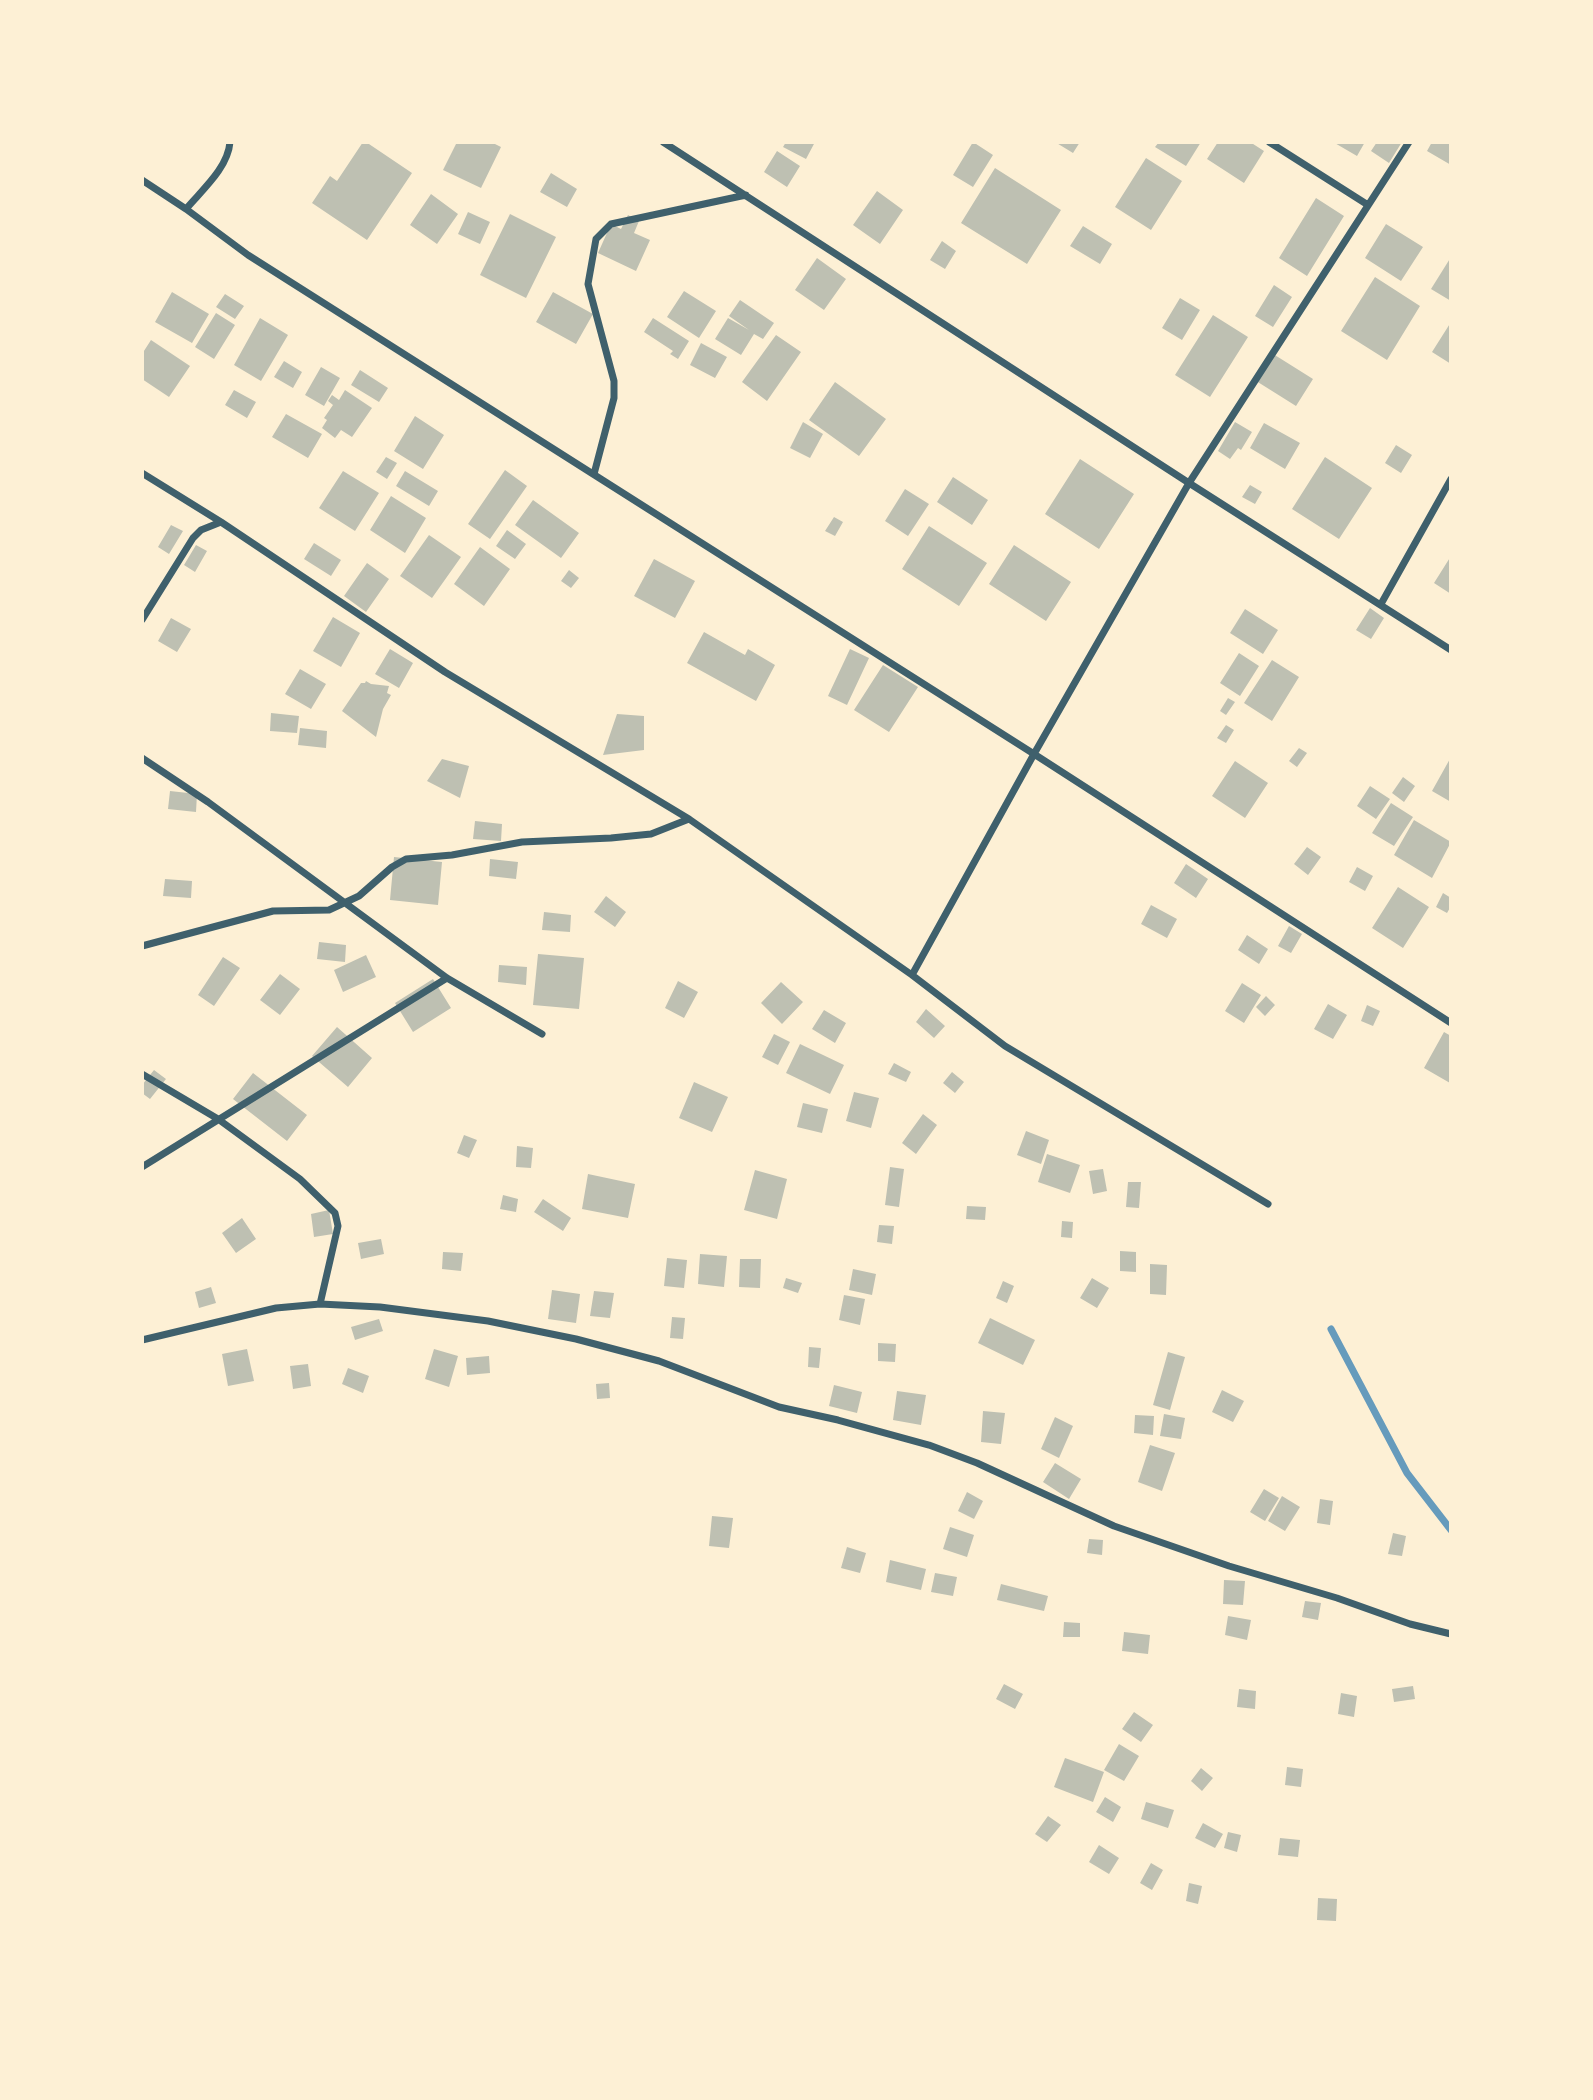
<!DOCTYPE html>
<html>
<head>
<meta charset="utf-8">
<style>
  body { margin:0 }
  #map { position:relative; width:1593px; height:2100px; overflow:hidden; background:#fdf0d5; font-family:"IBM Plex Sans",sans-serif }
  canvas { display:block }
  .frame { position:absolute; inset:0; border:144px solid #fdf0d5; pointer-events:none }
</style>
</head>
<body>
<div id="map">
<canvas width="1593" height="2100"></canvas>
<div class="frame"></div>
</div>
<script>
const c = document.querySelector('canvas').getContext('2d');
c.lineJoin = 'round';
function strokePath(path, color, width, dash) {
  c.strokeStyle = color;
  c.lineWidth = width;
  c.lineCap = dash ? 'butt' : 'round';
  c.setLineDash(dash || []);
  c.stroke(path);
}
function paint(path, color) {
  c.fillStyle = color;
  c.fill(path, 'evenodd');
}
strokePath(new Path2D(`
  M1331 1329 1407 1473 1451 1530`), '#669bbc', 7);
paint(new Path2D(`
  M363 142H366L412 173 367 240 312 203 330 176 337 181Z
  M457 142H491L501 147 481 188 443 170Z
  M786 142H815L806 159 783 147Z
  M973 142 993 155 973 187 953 175Z
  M1055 142H1080L1073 153Z
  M1159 142H1201L1186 166 1155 147Z
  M1218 142H1250L1264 151 1244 183 1207 159Z
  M1333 142H1365L1357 156Z
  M1377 142H1402L1389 163 1371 151Z
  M1432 142H1451V165L1427 151Z
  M777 151 800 166 787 187 764 172Z
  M1146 158 1182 181 1151 230 1115 207Z
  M995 168 1061 210 1027 264 961 223Z
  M551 173 577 189 567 207 540 192Z
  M877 191 903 210 880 244 853 225Z
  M431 194 458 214 437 244 410 225Z
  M1316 198 1344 216 1307 276 1279 258Z
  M468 212 490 222 480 244 458 234Z
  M510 214 556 237 526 298 480 275Z
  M628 215 639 221 634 233 650 240 636 271 598 253 611 224 621 229Z
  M1386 224 1423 247 1401 281 1365 258Z
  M1083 226 1112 244 1100 264 1070 246Z
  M942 241 956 251 945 269 930 260Z
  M1451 257V301L1431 289Z
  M817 258 846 279 824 310 795 290Z
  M1375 277 1420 306 1387 360 1341 331Z
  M1274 285 1292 297 1273 327 1255 316Z
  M684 291 716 311 699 338 667 317Z
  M172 292 209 314 192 343 155 322Z
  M553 292 593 314 576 344 536 322Z
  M225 294 244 306 235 319 216 307Z
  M1180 298 1200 310 1182 340 1162 328Z
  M740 300 774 323 763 339 754 334 741 355 715 339 728 318 749 330 729 316Z
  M216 313 235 325 214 359 195 347Z
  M1213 315 1248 337 1210 397 1175 375Z
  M260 318 288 335 261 381 234 365Z
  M653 318 689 341 678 359 670 354 673 351 644 332Z
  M1451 322V364L1432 352Z
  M776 335 801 352 767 401 742 382Z
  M151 340 190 366 169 397 142 379V354Z
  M701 343 727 357 715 378 690 365Z
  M1270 352 1313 379 1296 406 1253 379Z
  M284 361 302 372 293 388 274 377Z
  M321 367 340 378 324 406 305 395Z
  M360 370 388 388 379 402 351 385Z
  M835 382 886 419 859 456 809 420Z
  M234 390 256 402 247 418 225 405Z
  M345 390 372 408 352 437 341 430 335 438 322 428 327 420 324 418 333 405 328 401 332 395 339 400Z
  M286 414 322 434 308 458 272 437Z
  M415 416 444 435 423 469 394 451Z
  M803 422 823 434 810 458 790 448Z
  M1235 422 1252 432 1241 450 1238 448 1230 459 1218 451Z
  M1264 423 1300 443 1285 469 1250 448Z
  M1396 445 1412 455 1401 473 1385 463Z
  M386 457 397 463 387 479 376 472Z
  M1325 457 1372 488 1339 539 1292 509Z
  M1080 459 1134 494 1099 549 1045 514Z
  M505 470 527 486 490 539 468 524Z
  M343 471 379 493 355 531 319 508Z
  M405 471 438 491 429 506 396 486Z
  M953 477 988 500 972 525 937 502Z
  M1250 485 1262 492 1255 504 1242 497Z
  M905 489 929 504 908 536 885 521Z
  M391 496 426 518 405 553 370 530Z
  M533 500 579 533 561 558 515 525Z
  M834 517 843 522 835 536 825 531Z
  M171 525 183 531 169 554 158 547Z
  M929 526 987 563 959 606 902 569Z
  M507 530 526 544 515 559 496 546Z
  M429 535 461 557 432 598 400 576Z
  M314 543 341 560 331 576 304 559Z
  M196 545 207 551 195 572 184 565Z
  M1014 545 1071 582 1046 621 989 584Z
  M480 547 510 569 484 606 454 584Z
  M1451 556V594L1434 583Z
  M654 559 695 581 675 618 634 596Z
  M367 563 389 579 366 612 344 596Z
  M569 570 579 578 571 588 561 581Z
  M1370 608 1384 618 1371 639 1356 630Z
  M1245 609 1278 630 1263 654 1230 633Z
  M333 617 360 633 341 667 313 651Z
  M171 618 191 629 177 652 158 641Z
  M704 632 745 655 748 649 775 665 756 701 687 663Z
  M390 649 413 663 399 688 375 674Z
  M850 649 869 658 847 705 828 696Z
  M1239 653 1259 666 1240 696 1220 683Z
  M1272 660 1299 677 1272 721 1244 703Z
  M883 665 918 687 889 732 854 710Z
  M300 669 326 684 311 709 285 694Z
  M366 681 371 684 389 686 387 693 391 695 383 709 376 737 342 711 361 683H365Z
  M1228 698 1235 702 1226 715 1220 711Z
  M271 713 299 716 297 733 270 731Z
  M617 714 644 716V750L603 755Z
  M1226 725 1234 730 1226 743 1217 738Z
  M300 728 327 731 326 748 298 745Z
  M1299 748 1307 753 1297 767 1289 761Z
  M1451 757V802L1432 791Z
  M442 759 469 766 460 798 427 781Z
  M1235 761 1268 783 1245 818 1212 796Z
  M1403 777 1415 786 1404 802 1392 793Z
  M1370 786 1390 799 1376 819 1357 806Z
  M170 791 197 794 196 812 168 809Z
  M1391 803 1413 817 1394 846 1372 833Z
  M1414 820 1451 842 1432 878 1394 855Z
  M475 821 502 824 501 841 473 839Z
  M1307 847 1321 857 1308 875 1294 864Z
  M394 857 442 862 438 905 390 900Z
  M490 859 518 862 516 879 489 876Z
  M1186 864 1208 879 1196 898 1174 883Z
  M1357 867 1373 876 1365 891 1349 882Z
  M165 879 192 881 191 898 163 896Z
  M1398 887 1429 907 1403 948 1372 928Z
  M1443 893 1451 898V906L1447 913 1436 907Z
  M606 896 626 912 615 927 594 912Z
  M1151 905 1177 919 1167 938 1141 924Z
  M544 912 571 915 570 932 542 930Z
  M1289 926 1302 934 1291 953 1278 946Z
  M1247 935 1268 949 1259 964 1238 950Z
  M319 942 346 945 345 962 317 959Z
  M538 954 584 958 579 1009 533 1005Z
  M366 955 376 977 343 992 334 970Z
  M223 957 240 968 214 1006 198 995Z
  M499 965 527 967 526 985 498 982Z
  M280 974 300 989 280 1015 260 1000Z
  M433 979 451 1008 413 1032 395 1003Z
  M678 981 698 992 684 1018 665 1008Z
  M781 982 803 1002 782 1024 761 1003Z
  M1242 983 1261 995 1244 1023 1225 1011Z
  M1266 996 1275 1005 1265 1016 1256 1007Z
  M1328 1004 1347 1015 1333 1039 1314 1029Z
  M1367 1005 1380 1011 1373 1026 1361 1021Z
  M926 1009 945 1026 934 1038 916 1022Z
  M824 1010 846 1023 835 1043 812 1029Z
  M337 1027 372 1058 348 1087 312 1056Z
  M1444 1032 1451 1036V1080L1450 1083 1424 1068Z
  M774 1034 790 1042 778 1065 762 1057Z
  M800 1044 844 1065 830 1094 786 1073Z
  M894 1063 911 1072 906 1082 888 1074Z
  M154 1070 166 1079 150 1099 142 1093V1085Z
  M952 1072 964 1082 955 1093 943 1083Z
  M253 1073 307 1115 287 1141 233 1099Z
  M694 1082 728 1097 712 1132 679 1118Z
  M854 1092 879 1098 871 1128 846 1121Z
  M803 1103 828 1109 822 1133 797 1127Z
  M923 1114 937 1125 916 1154 902 1143Z
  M1026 1131 1049 1140 1041 1164 1017 1155Z
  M464 1135 477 1140 469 1158 457 1153Z
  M517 1146 533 1148 531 1168 516 1167Z
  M1047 1154 1080 1165 1070 1193 1038 1182Z
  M890 1167 904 1169 899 1207 885 1205Z
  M1103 1169 1107 1191 1093 1194 1089 1171Z
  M755 1170 787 1179 777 1219 744 1210Z
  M588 1174 635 1184 628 1218 582 1209Z
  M1128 1182H1141L1139 1208 1126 1207Z
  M503 1195 518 1199 516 1212 500 1209Z
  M543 1199 571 1218 563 1231 534 1212Z
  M967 1206 986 1207 985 1220 966 1219Z
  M329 1210 333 1234 314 1237 311 1214Z
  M242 1218 256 1239 236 1253 222 1233Z
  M1062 1221 1073 1222 1072 1238 1061 1237Z
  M879 1225 894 1226 892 1244 877 1242Z
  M381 1239 384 1254 361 1259 358 1243Z
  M1120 1251 1136 1252V1272L1120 1271Z
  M443 1252 463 1253 461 1271 442 1269Z
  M700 1254 727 1256 724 1287 698 1284Z
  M667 1258 687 1260 684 1288 664 1286Z
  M740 1259H761L760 1288 739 1287Z
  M1150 1264 1167 1265 1166 1295 1150 1294Z
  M853 1269 876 1274 872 1295 849 1290Z
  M786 1278 802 1283 798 1293 783 1288Z
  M1092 1278 1109 1288 1097 1308 1080 1298Z
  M1003 1281 1014 1286 1007 1303 996 1298Z
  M211 1287 216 1303 199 1308 195 1292Z
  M552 1290 580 1294 576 1323 548 1319Z
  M594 1291 614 1293 610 1318 590 1316Z
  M844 1295 865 1299 860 1325 839 1320Z
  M672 1317 685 1318 683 1339 670 1338Z
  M990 1318 1035 1340 1023 1365 978 1343Z
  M379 1319 383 1331 355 1340 351 1327Z
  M878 1343 896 1344 895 1362 878 1361Z
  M809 1347 821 1348 819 1368 808 1367Z
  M247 1349 254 1381 228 1386 222 1354Z
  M434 1349 458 1356 449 1387 425 1379Z
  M1168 1352 1185 1357 1170 1410 1153 1405Z
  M489 1356 490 1373 467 1375 466 1358Z
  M308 1364 311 1386 293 1389 290 1366Z
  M348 1368 369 1376 363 1393 342 1384Z
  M609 1383 610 1398 597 1399 596 1384Z
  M834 1385 862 1392 857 1413 829 1406Z
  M1222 1390 1244 1401 1233 1422 1212 1412Z
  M897 1391 926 1395 921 1425 893 1420Z
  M983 1411 1005 1413 1001 1444 981 1442Z
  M1164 1414 1185 1418 1181 1439 1160 1436Z
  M1135 1415 1154 1416 1153 1435 1134 1433Z
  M1055 1417 1073 1426 1059 1458 1041 1449Z
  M1150 1445 1175 1453 1162 1491 1138 1482Z
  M1055 1463 1081 1479 1069 1499 1043 1482Z
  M1264 1489 1279 1498 1265 1521 1250 1512Z
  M967 1492 983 1501 974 1519 958 1511Z
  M1282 1496 1300 1507 1285 1531 1268 1521Z
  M1320 1499 1333 1501 1330 1525 1317 1523Z
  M712 1516 733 1518 729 1548 709 1546Z
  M950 1527 974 1535 967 1557 943 1549Z
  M1393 1533 1406 1536 1402 1556 1388 1554Z
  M1089 1539 1103 1540 1102 1555 1087 1553Z
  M847 1547 866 1553 860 1573 841 1568Z
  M890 1560 926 1569 921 1590 886 1582Z
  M935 1573 957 1577 953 1596 931 1592Z
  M1224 1580 1245 1581 1243 1605 1223 1604Z
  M1001 1584 1048 1596 1044 1611 997 1600Z
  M1305 1601 1321 1603 1318 1620 1302 1617Z
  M1228 1616 1251 1620 1247 1640 1225 1635Z
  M1064 1622 1080 1623V1637H1063Z
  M1124 1632 1150 1635 1148 1654 1122 1651Z
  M1004 1684 1023 1694 1015 1709 996 1699Z
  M1413 1686 1415 1699 1394 1702 1392 1689Z
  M1239 1689 1256 1691 1255 1709 1237 1707Z
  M1341 1693 1357 1696 1354 1717 1338 1714Z
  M1134 1712 1153 1725 1141 1742 1122 1729Z
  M1119 1744 1139 1756 1124 1781 1104 1770Z
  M1065 1758 1104 1772 1093 1802 1054 1787Z
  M1287 1767 1303 1769 1301 1787 1285 1785Z
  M1201 1768 1213 1778 1202 1791 1191 1781Z
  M1105 1797 1121 1807 1113 1822 1096 1812Z
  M1146 1802 1174 1810 1168 1828 1141 1819Z
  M1048 1816 1061 1825 1047 1842 1035 1834Z
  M1203 1823 1223 1834 1215 1848 1195 1838Z
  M1228 1832 1241 1835 1237 1852 1224 1848Z
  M1280 1838 1300 1840 1298 1857 1278 1855Z
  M1099 1845 1119 1858 1109 1874 1089 1862Z
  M1151 1863 1163 1870 1152 1890 1140 1883Z
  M1189 1883 1202 1886 1198 1904 1186 1901Z
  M1318 1898 1337 1899 1336 1921 1317 1920Z`), '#bec0b2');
strokePath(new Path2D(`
  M663 142 1189 483 1451 650
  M1269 142 1368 205
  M142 180 186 209 248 255 1034 754 1451 1023
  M186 209C202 190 228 168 230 142
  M142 473 221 522 445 672 689 819 912 975 1005 1046 1268 1204
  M594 474 614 398V381L588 284 596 239 611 224 746 195
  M1381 604 1451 479
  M142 620 193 538 201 530 221 522
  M142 758 208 802 447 978 542 1034
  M142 946 273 911 329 910 359 896 392 867 406 859 452 855 522 842 611 838 651 834 689 819
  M912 975 1034 754 1189 483 1409 142
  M142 1074 218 1119 300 1179 335 1213 338 1226 320 1304
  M142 1167 447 978
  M142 1340 276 1308 320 1304 380 1307 488 1321 576 1339 659 1361 779 1407 838 1420 929 1445 977 1463 1114 1526 1229 1566 1337 1598 1410 1624 1451 1634`), '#3f606c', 7);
</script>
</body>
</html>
